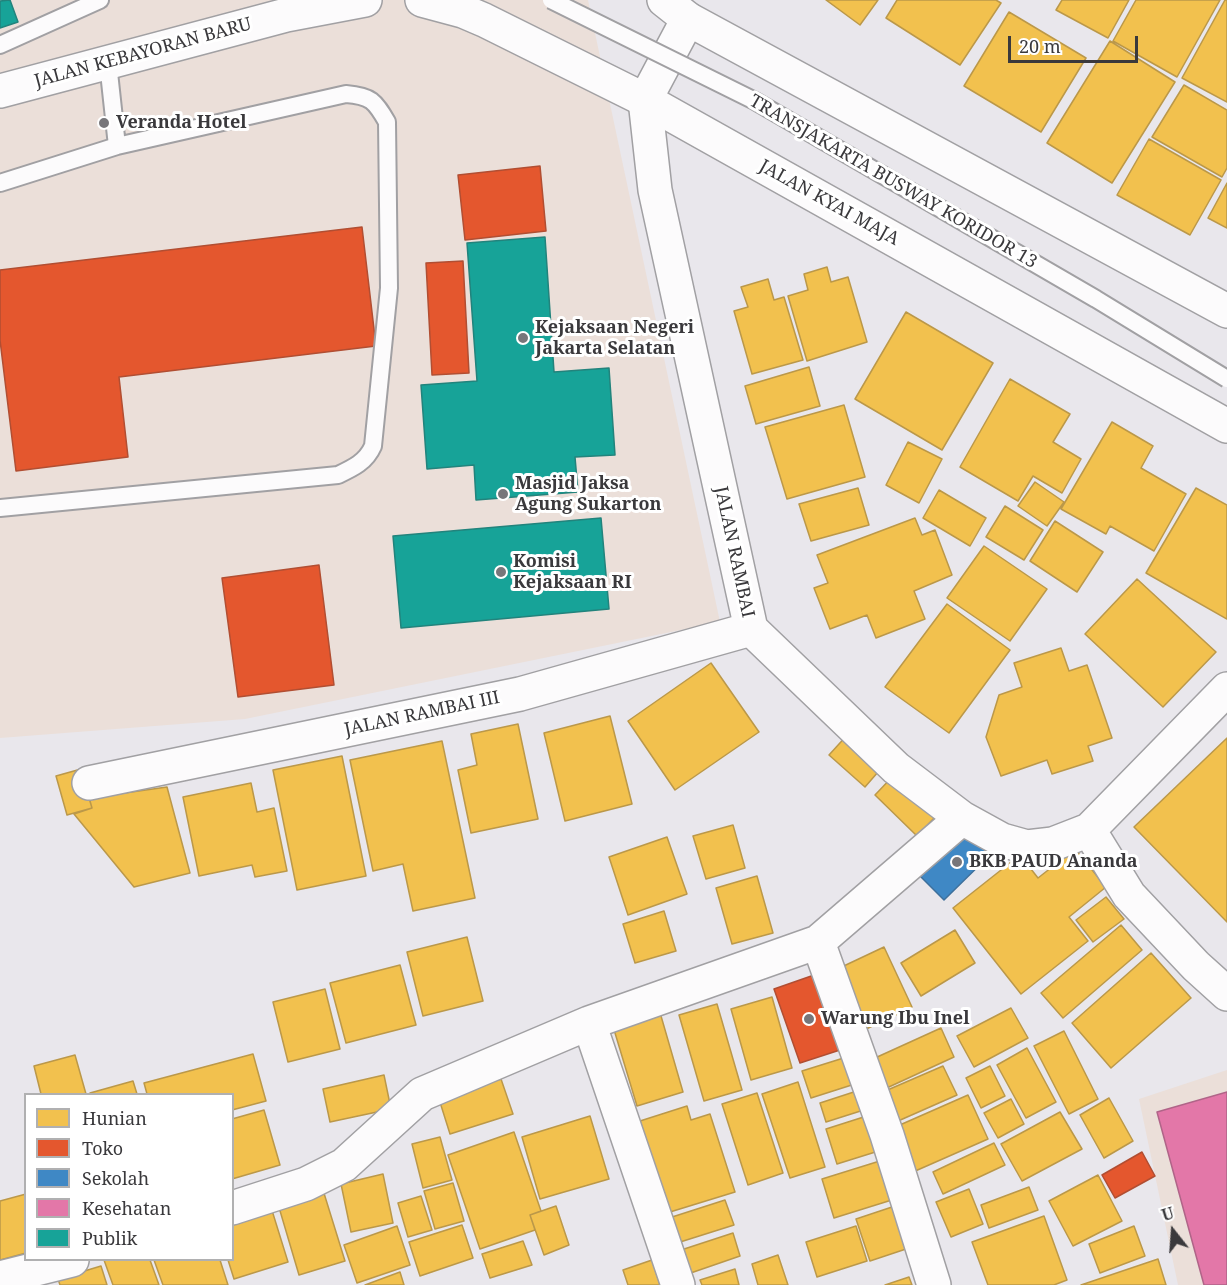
<!DOCTYPE html>
<html>
<head>
<meta charset="utf-8">
<style>
  body { margin:0 }
  #map { position:relative; width:1227px; height:1285px; overflow:hidden; background:#e9e7ec; font-family:"Noto Serif",serif }
  canvas { display:block }
  .legend { position:absolute; left:24px; top:1093px; width:210px; height:168px; box-sizing:border-box; background:#fff; border:2px solid #b0b0b1; margin:0; padding:8px 10px; list-style:none; font-size:18px; color:#3a393c }
  .legend li { display:flex; align-items:center; gap:12px; height:30px }
  .legend b { width:30px; border:2px solid #b0b0b1 }
  .north { position:absolute; left:1143px; top:1201px; width:60px; height:60px; -webkit-text-stroke:4px #fff; paint-order:stroke; rotate:343deg; font-size:16px; font-weight:700; line-height:24px; text-align:center; color:#3a393c }
  .north::after { content:''; display:block; margin:auto; width:21px; height:27px; background:#3a393c; clip-path:polygon(50% 0,100% 100%,50% 72%,0 100%) }
  .scale { position:absolute; left:1008px; top:36px; width:130px; height:27px; box-sizing:border-box; border:3px solid #3a393c; border-top:0; padding-left:8px; font-size:18px; line-height:21px; white-space:nowrap; color:#3a393c; -webkit-text-stroke:4px #fff; paint-order:stroke }
</style>
</head>
<body>
<div id="map">
<canvas width="1227" height="1285"></canvas>
<ul class="legend">
<li><b style="height:16px;background:#f2c14e"></b>Hunian</li>
<li><b style="height:16px;background:#e4572e"></b>Toko</li>
<li><b style="height:16px;background:#3f88c5"></b>Sekolah</li>
<li><b style="height:16px;background:#e377a8"></b>Kesehatan</li>
<li><b style="height:16px;background:#17a398"></b>Publik</li>
</ul>
<div class="north">U</div>
<div class="scale">20 m</div>
</div>
<script>
const c = document.querySelector('canvas').getContext('2d');
c.lineJoin = 'round';
function paint(path, color) {
  c.fillStyle = color;
  c.fill(path, 'evenodd');
}
function strokePath(path, color, width, dash) {
  c.strokeStyle = color;
  c.lineWidth = width;
  c.lineCap = dash ? 'butt' : 'round';
  c.setLineDash(dash || []);
  c.stroke(path);
}
function label(font, color, halo, rows, align = 'center') {
  c.font = font + ' "Noto Serif",serif';
  c.lineWidth = 6;
  c.setLineDash([]);
  c.textBaseline = 'middle';
  c.strokeStyle = halo;
  c.fillStyle = color;
  for (const [text, x, y, turn = 0] of rows) {
    c.save();
    c.translate(x, y);
    c.rotate((+turn || 0) * Math.PI / 180);
    c.textAlign = isNaN(turn) ? turn : align;
    if (halo) c.strokeText(text, 0, 0);
    c.fillText(text, 0, 0);
    c.restore();
  }
}
paint(new Path2D(`
  M0 0H588L720 622 245 719 0 738Z
  M1227 1070V1285H1178L1139 1099Z`), '#ebdfd9');
const homes = new Path2D(`
  M826 0H878L860 25Z
  M897 0H996L1001 3 960 65 886 18Z
  M1062 0H1129L1108 38 1056 10Z
  M1136 0H1220L1177 77 1113 41Z
  M1225 0H1227V102L1182 78Z
  M1009 12 1086 58 1041 132 964 86Z
  M1110 41 1175 82 1112 183 1047 143Z
  M1184 85 1227 110V168L1222 177 1152 137Z
  M1149 139 1221 180 1190 235 1117 195Z
  M1227 183V228L1208 218Z
  M827 267 831 282 848 277 867 342 807 361 788 296 808 290 804 274Z
  M768 279 774 300 784 297 803 360 752 374 734 311 748 307 741 287Z
  M906 312 993 363 942 450 855 399Z
  M809 367 820 406 756 424 745 386Z
  M1010 379 1070 414 1053 442 1081 459 1062 493 1033 476 1018 501 960 467Z
  M844 405 865 477 787 499 765 427Z
  M1112 422 1153 446 1141 468 1186 494 1154 551 1110 526 1106 534 1061 509Z
  M908 442 942 459 919 503 886 485Z
  M1035 482 1064 502 1047 526 1018 506Z
  M858 488 869 525 811 541 799 504Z
  M1196 488 1227 505V619L1146 573Z
  M939 490 986 518 970 546 923 518Z
  M1005 506 1043 530 1024 560 986 537Z
  M915 518 922 535 935 530 952 575 914 591 925 619 876 638 867 615 830 629 814 588 828 583 817 555Z
  M1055 521 1103 552 1077 592 1030 561Z
  M984 546 1047 589 1010 641 947 598Z
  M1137 579 1216 652 1163 707 1085 634Z
  M947 604 1010 650 949 733 885 687Z
  M1061 648 1069 671 1087 665 1112 738 1088 746 1093 761 1052 774 1047 760 1001 776 986 737 999 695 1022 687 1014 663Z
  M711 663 759 732 675 790 628 721Z
  M610 716 632 804 565 821 544 733Z
  M518 724 538 819 471 833 458 770 477 765 471 734Z
  M849 733 885 764 865 787 829 755Z
  M1227 738V922L1134 827Z
  M442 741 475 898 413 911 403 864 373 871 350 760Z
  M342 756 366 876 297 890 273 770Z
  M81 769 92 808 67 815 56 776Z
  M893 776 936 816 917 836 875 795Z
  M251 783 257 812 274 808 287 871 255 877 252 865 199 876 183 797Z
  M167 787 190 873 134 887 74 814 92 808 89 798Z
  M733 825 745 868 706 879 693 836Z
  M667 837 687 894 628 915 609 857Z
  M1075 849 1106 887 1069 917 1088 941 1021 994 953 908 1020 855 1038 878Z
  M757 876 773 933 732 944 716 888Z
  M1106 897 1124 919 1093 942 1076 920Z
  M664 911 676 951 635 963 623 924Z
  M1121 925 1142 950 1063 1018 1041 993Z
  M955 930 975 963 921 996 901 963Z
  M467 937 483 1001 423 1016 407 952Z
  M884 947 912 1007 860 1032 831 972Z
  M1151 953 1191 998 1111 1068 1072 1023Z
  M400 965 416 1025 346 1043 330 983Z
  M325 989 340 1049 288 1062 273 1002Z
  M772 997 792 1068 751 1080 731 1009Z
  M717 1004 742 1090 704 1101 679 1015Z
  M1011 1008 1028 1038 974 1067 957 1036Z
  M659 1009 683 1092 637 1106 612 1023Z
  M941 1028 954 1057 878 1092 864 1063Z
  M1064 1031 1098 1099 1069 1114 1034 1046Z
  M1027 1048 1056 1102 1026 1118 997 1065Z
  M253 1054 266 1101 232 1110V1094H147L144 1083Z
  M75 1055 86 1094H41L34 1066Z
  M850 1056 858 1083 811 1098 802 1071Z
  M943 1066 957 1095 889 1125 876 1095Z
  M990 1066 1005 1096 981 1108 966 1078Z
  M384 1075 391 1109 330 1122 323 1089Z
  M501 1079 513 1114 450 1134 439 1099Z
  M133 1081 137 1094H90V1093Z
  M798 1082 825 1167 790 1178 762 1094Z
  M863 1089 870 1108 826 1122 820 1103Z
  M757 1093 783 1173 748 1185 722 1104Z
  M968 1095 988 1139 913 1172 893 1128Z
  M1109 1098 1133 1141 1104 1158 1080 1115Z
  M1011 1099 1024 1124 998 1138 984 1113Z
  M687 1106 691 1120 710 1114 735 1192 670 1212 640 1121Z
  M264 1110 280 1165 232 1179V1119Z
  M1060 1112 1082 1149 1022 1181 1001 1144Z
  M873 1114 885 1149 837 1164 826 1129Z
  M590 1116 609 1179 540 1199 522 1137Z
  M514 1132 541 1211 530 1215 535 1230 480 1249 448 1155Z
  M440 1137 452 1180 423 1188 412 1144Z
  M994 1143 1005 1165 943 1194 933 1172Z
  M883 1160 895 1199 834 1218 822 1179Z
  M383 1174 393 1223 351 1232 341 1184Z
  M1098 1175 1122 1221 1073 1246 1049 1201Z
  M453 1183 464 1221 435 1229 424 1191Z
  M1029 1187 1038 1210 989 1228 981 1205Z
  M969 1189 983 1224 951 1237 936 1202Z
  M323 1190 345 1261 299 1275 278 1204Z
  M26 1194V1253L0 1260V1201Z
  M421 1196 432 1230 408 1237 398 1203Z
  M725 1200 734 1225 677 1243 669 1218Z
  M270 1204 288 1262 234 1279 228 1260H232V1216Z
  M556 1206 569 1245 544 1255 530 1215Z
  M895 1206 909 1248 870 1261 856 1219Z
  M1044 1216 1067 1280 1054 1285H988L972 1242Z
  M462 1225 473 1258 420 1276 409 1242Z
  M397 1226 410 1265 357 1283 344 1245Z
  M856 1226 867 1261 817 1277 806 1242Z
  M1134 1226 1145 1256 1100 1273 1089 1244Z
  M733 1233 740 1256 682 1276 675 1252Z
  M523 1241 532 1265 490 1278 482 1254Z
  M778 1255 788 1285H758L752 1264Z
  M1158 1259 1166 1285H1081Z
  M104 1260H150L159 1285H113Z
  M154 1260H220L228 1285H163Z
  M652 1260 660 1285H628L623 1270Z
  M101 1266 107 1285H60L58 1279Z
  M735 1269 739 1285H702L700 1280Z
  M400 1272 404 1285H365Z
  M909 1277 912 1285H885Z`);
paint(homes, '#f2c14e');
strokePath(homes, '#bb9849', 1.5);
const shops = new Path2D(`
  M540 166 546 231 465 240 458 175Z
  M362 227 376 346 119 377 128 457 16 471 0 340V270Z
  M463 261 469 373 432 375 426 263Z
  M319 565 334 685 238 697 222 578Z
  M817 974 843 1049 800 1063 774 989Z
  M1142 1152 1155 1176 1115 1198 1102 1175Z`);
paint(shops, '#e4572e');
strokePath(shops, '#b14e32', 1.5);
const schools = new Path2D(`
  M970 825 995 850 944 900 919 875Z`);
paint(schools, '#3f88c5');
strokePath(schools, '#3e709c', 1.5);
const health = new Path2D(`
  M1227 1092V1285H1204L1157 1112Z`);
paint(health, '#e377a8');
strokePath(health, '#b06488', 1.5);
const public = new Path2D(`
  M10 0 18 22 0 28V1Z
  M545 237 554 372 609 368 615 455 575 457 578 492 476 500 474 465 427 469 421 385 477 381 467 243Z
  M601 518 609 609 401 628 393 536Z`);
paint(public, '#17a398');
strokePath(public, '#22837c', 1.5);
const service = new Path2D(`
  M0 45 100 0
  M108 63 117 146
  M0 183 117 146 346 94C371 96 375 101 387 122L389 288 373 446C366 462 353 468 338 475L0 508`);
const minor = new Path2D(`
  M688 19 645 100 655 190 751 629 896 768 962 818 1002 840 1027 847 1053 844 1089 830 1227 689
  M89 783 520 694 751 629
  M1089 830 1129 895 1196 966 1227 994
  M818 942 887 1135 934 1285
  M589 1023 678 1285
  M232 1208 306 1184 344 1165 422 1094 589 1023 818 942 962 818
  M0 1278 72 1260`);
const primary = new Path2D(`
  M422 0 463 11 484 20 645 100 1227 426
  M664 0 688 19 1227 311
  M0 91 286 15 365 0`);
strokePath(service, '#a1a0a3', 20);
strokePath(minor, '#a1a0a3', 36);
strokePath(primary, '#a1a0a3', 36);
strokePath(service, '#fcfbfc', 16);
strokePath(minor, '#fcfbfc', 33);
strokePath(primary, '#fcfbfc', 33);
const serviceBridge = new Path2D(`
  M551 0 755 101 1096 299 1227 379`);
strokePath(serviceBridge, '#a1a0a3', 20, []);
strokePath(serviceBridge, '#fcfbfc', 16);
for (const [x, y, r, color] of [
  [104,123,6,"#77767a"],
  [523,338,6,"#77767a"],
  [503,494,6,"#77767a"],
  [501,572,6,"#77767a"],
  [957,862,6,"#77767a"],
  [809,1019,6,"#77767a"]
]) {
  const dot = new Path2D();
  dot.arc(x, y, r, 0, 2 * Math.PI);
  c.fillStyle = color;
  c.fill(dot);
  strokePath(dot, '#fff', 2);
}
label('18px', '#3a393c', '#fff', [
  ["JALAN KEBAYORAN BARU",143,53,-15],
  ["TRANSJAKARTA BUSWAY KORIDOR 13",893,182,30],
  ["JALAN KYAI MAJA",829,203,29],
  ["JALAN RAMBAI",734,552,78],
  ["JALAN RAMBAI III",422,714,-12]
]);
label('bold 18px', '#3a393c', '#fff', [
  ["Veranda Hotel",116,123],
  ["Kejaksaan Negeri",535,328],
  ["Jakarta Selatan",535,349],
  ["Masjid Jaksa",515,484],
  ["Agung Sukarton",515,505],
  ["Komisi",513,562],
  ["Kejaksaan RI",513,583],
  ["BKB PAUD Ananda",969,862],
  ["Warung Ibu Inel",821,1019]
], 'left');
</script>
</body>
</html>
